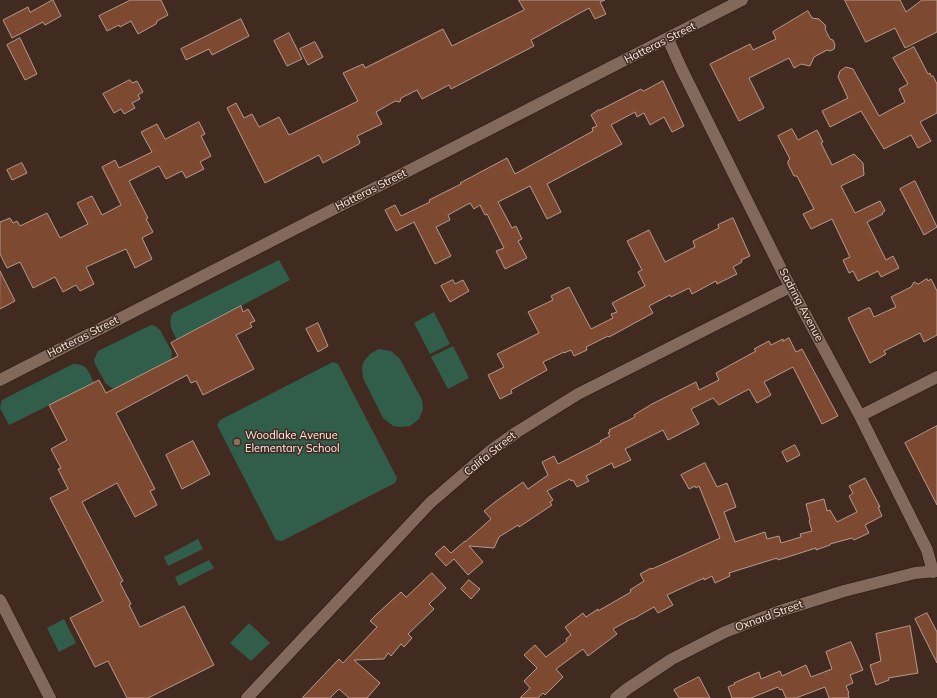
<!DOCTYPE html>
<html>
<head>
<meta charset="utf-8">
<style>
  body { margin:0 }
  canvas { display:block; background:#412a20 }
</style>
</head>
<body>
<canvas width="937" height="698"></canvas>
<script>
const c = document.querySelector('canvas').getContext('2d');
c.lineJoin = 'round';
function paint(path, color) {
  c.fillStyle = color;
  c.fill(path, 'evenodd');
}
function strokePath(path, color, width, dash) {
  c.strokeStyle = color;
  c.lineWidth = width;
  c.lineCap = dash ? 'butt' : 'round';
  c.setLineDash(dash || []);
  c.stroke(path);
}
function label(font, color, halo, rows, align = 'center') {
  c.font = font + ' Mulish,sans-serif';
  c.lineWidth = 3;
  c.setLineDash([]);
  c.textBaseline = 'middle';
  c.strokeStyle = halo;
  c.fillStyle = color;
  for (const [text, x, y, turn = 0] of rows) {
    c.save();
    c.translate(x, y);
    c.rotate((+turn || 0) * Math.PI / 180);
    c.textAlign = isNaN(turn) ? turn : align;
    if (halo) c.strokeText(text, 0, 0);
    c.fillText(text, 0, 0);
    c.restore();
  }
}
paint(new Path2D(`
  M279 260 290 280 177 340C172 330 167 323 173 313Z
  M434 312 450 344 430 354 414 323Z
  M151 325 155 326 160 330 172 352 171 360 114 389 106 384 95 364 94 360 98 351Z
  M453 346 469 378 448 389 431 357Z
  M379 349 391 351 400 359 422 400 423 409 419 419 410 426 401 427 393 426 383 418 363 378 362 367 364 361 370 354Z
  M333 362 338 364 397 478 395 483 282 541 276 540 217 425 220 420Z
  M73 364C88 364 88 371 94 383L9 425 0 408 2 400Z
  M198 539 203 549 168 566 164 557Z
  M209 560 214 568 179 586 175 577Z
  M64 619 76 643 59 652 47 628Z
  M249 623 270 643 251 661 230 643Z`), '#315e4a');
const building = new Path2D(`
  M53 0 61 16 45 25 43 22 12 38 3 20 28 7 30 12Z
  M131 0H161L168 15 157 21 156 24 138 34 131 21 120 27 119 25 107 31 99 16Z
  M519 0H605L600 2 606 14 595 19 589 8 531 40 534 46 451 89 449 85 422 99 417 90 401 98 400 102 395 101 376 112 382 124 357 136 360 142 359 144 323 163 319 155 265 183 227 108 236 103 244 118 252 114 259 127 279 117 289 135 358 101 343 73 363 64 365 68 443 29 452 46 524 10Z
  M845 0H900L906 12 922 0H937V32L905 48 895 28 866 42Z
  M808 11 812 18 819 19 826 26 825 29 830 39 833 40 835 45 834 49 830 51 827 50 814 57 810 66 801 64 794 68 789 58 749 78 764 108 739 121 710 64 750 44 753 50 776 39 773 32Z
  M241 19 249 36 212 55 209 49 186 60 181 49Z
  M289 33 302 59 287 66 274 41Z
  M20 38 37 74 25 80 7 45Z
  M315 42 323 57 308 65 300 49Z
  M914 47 928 74 930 73 931 76H933L937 84V113L920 122 931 141 918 148 911 135 884 149 861 111 830 127 822 111 848 98 838 77 840 71 846 67 853 69 879 116 905 102 899 89 908 84 893 58Z
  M130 80 132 83 137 81 143 92 138 95 140 99 132 103 135 108 124 114 121 109 114 113 103 94Z
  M663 81 684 126 672 132 664 117 650 125 644 113 637 117 635 112 611 125 622 144 547 184 561 212 547 219 530 186 498 202 512 228 516 226 522 239 518 241 527 258 505 269 496 251 504 248 487 214 485 215 480 205 474 209 470 203 448 215 450 220 436 227 451 256 435 264 414 222 396 231 385 210 395 205 401 216 430 202 429 200 461 184 460 183 507 158 515 174 593 131 592 128 597 126 591 115 598 110H600L641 89 643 91Z
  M199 122 205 134 201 136 211 156 200 162 204 169 186 178 182 171 166 179 159 166 129 181 148 218 146 219 153 232 142 238 152 259 135 268 126 249 86 267 94 284 80 291 76 285 63 292 55 277 33 288 20 262 7 268 0 254V222L10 218 13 223 17 221 20 226 47 213 60 238 88 224 77 203 92 196 102 215 121 205 102 167 115 160 119 168 152 152 141 132 157 124 165 139Z
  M792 129 798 140 817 130 823 142 821 143 832 165 854 154 863 163 864 175 841 186 855 213 880 201 885 211 882 213 883 214 867 222 886 260 893 256 899 268 881 277 878 271 858 281 853 271 849 273 843 260 850 257 832 219 811 229 803 214 814 209 797 176H794L788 164V161L790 159 778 136Z
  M22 163 27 173 12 180 7 170Z
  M915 181 937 227 924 235 900 189Z
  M733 218 750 256 741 260 742 262 733 267 737 274 717 284 716 281 692 294 689 288 671 297 670 295 649 306 653 313 609 337 608 336 586 347 587 350 574 356 571 350 564 353V352L543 362 547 370 511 390 512 393 500 399 488 375 504 367 497 354 539 333 528 312 553 300 551 296 569 287 591 329 613 318 611 314 617 312 612 303 645 286 638 272 642 270 627 241 649 230 665 262 695 247 693 241 719 228 718 225Z
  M0 271 15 301 0 309Z
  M927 279 928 281 931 279 937 291V335L924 342 920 333 884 351 886 354 870 363 848 318 868 308H870L874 317 896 307 891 297 911 287 914 282 918 284Z
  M453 280 455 284 463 280 469 291 450 302 441 286Z
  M241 306 243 312 248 309 255 321 250 323 252 327 236 335 254 369 203 395 196 381 191 383 187 375 116 413 155 489 150 491 157 505 135 517 117 483 82 502 123 581 120 583 131 604 129 605 140 627 184 606 214 665 148 698H127L108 661 95 667 70 618 103 601 50 498 68 489 58 469 61 468 51 449 67 440 49 405 99 380 106 393 178 356 171 343Z
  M318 323 328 346 318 352 306 329Z
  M789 338 796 352 802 349 838 416 822 424 793 367 764 382 771 395 757 403 749 389 719 405 713 398 691 409 699 424 668 440 663 430 625 449 631 460 614 468 612 463 586 476 589 481 577 487 573 480 571 481 570 479 547 491 553 500 550 502 552 505 519 527 518 525 499 537 494 548 469 546 483 562 468 575 454 559 446 566 435 554 444 546 451 553 465 541V542L491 519 484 511 495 502 523 482 528 489 548 475 542 462 554 456 558 464 601 442 600 441 610 436 608 433 610 432 609 430 635 417 634 415 652 404 696 382 699 390 719 380 716 373 756 351 754 349 769 341 771 345 783 339V341Z
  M937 426V505L905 443Z
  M193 441 210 474 182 489 166 455Z
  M795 445 800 455 787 462 782 452Z
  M705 463 717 487 727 483 736 507 724 512 735 542 765 532 767 539 779 536 781 543 801 537 800 534 812 531 809 521 810 520 806 504 824 499 827 511 830 510 837 522 857 512 849 496 853 493 849 486 865 478 880 507H878L882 516 865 525 869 533 854 540 852 538 830 544V545L816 550V548L778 560 777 558 729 573 730 576 715 583 712 576 704 580V578L667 595 673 605 658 613 654 607 633 619H631L613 629 617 634 588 656 583 649 556 669 563 677 545 695 543 693 538 698H520L530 688 524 681 537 668 524 655 535 645 546 657 567 641 566 639 571 635 565 627 583 613 586 617 598 609V611L631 592 630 590 644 581 640 574 651 568 652 569 720 538 699 486 696 488 695 486 689 489 681 475Z
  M432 573 446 588 429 604 434 609 408 634 412 638 404 647 401 644 391 656 388 653 384 659 354 660 380 683 367 698H349L339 689 330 698H302L339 659 343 663 377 627 370 621 378 613 401 592 406 597Z
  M469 580 480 589 471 599 461 589Z
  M927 613 937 632V663L915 619Z
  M910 626 918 673 888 678 889 680 876 685 870 665 881 661 876 634Z
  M851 642 863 670 850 675 853 683 846 686 849 693 848 694 849 698H829L825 687 796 698H786L782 689 780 690 778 687 751 698H732L728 687 735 684 734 683 759 672 761 679 780 671 782 676 806 665 811 677 832 669 826 652Z
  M699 677 710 698H679L674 690Z`);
paint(building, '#7e4931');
strokePath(building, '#b69a8d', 1);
const street = new Path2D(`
  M668 39 682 70 783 273 860 416 927 550 933 572
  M0 380 742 0
  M860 416 937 377
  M247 698 430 503 489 452 517 432 578 394 790 287`);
const secondary = new Path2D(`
  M0 600 50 698
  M616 698 627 689 672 659 725 632 777 612 844 591 915 573 937 571`);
strokePath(street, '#261208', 13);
strokePath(secondary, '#261208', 13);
strokePath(street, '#83685c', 12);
strokePath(secondary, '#83685c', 12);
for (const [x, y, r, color] of [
  [237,442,4,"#8d6e63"]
]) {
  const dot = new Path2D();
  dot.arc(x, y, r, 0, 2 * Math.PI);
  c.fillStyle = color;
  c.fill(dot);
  strokePath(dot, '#412a20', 1.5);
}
label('11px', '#fdeee7', '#412a20', [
  ["Hatteras Street",660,43,-27],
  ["Hatteras Street",371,190,-27],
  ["Sadring Avenue",801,305,62],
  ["Hatteras Street",83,337,-27],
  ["Califa Street",490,454,-39],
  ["Oxnard Street",769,616,-20]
]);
label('11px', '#fdeee7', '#412a20', [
  ["Woodlake Avenue",245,436],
  ["Elementary School",245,449]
], 'left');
</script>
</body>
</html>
